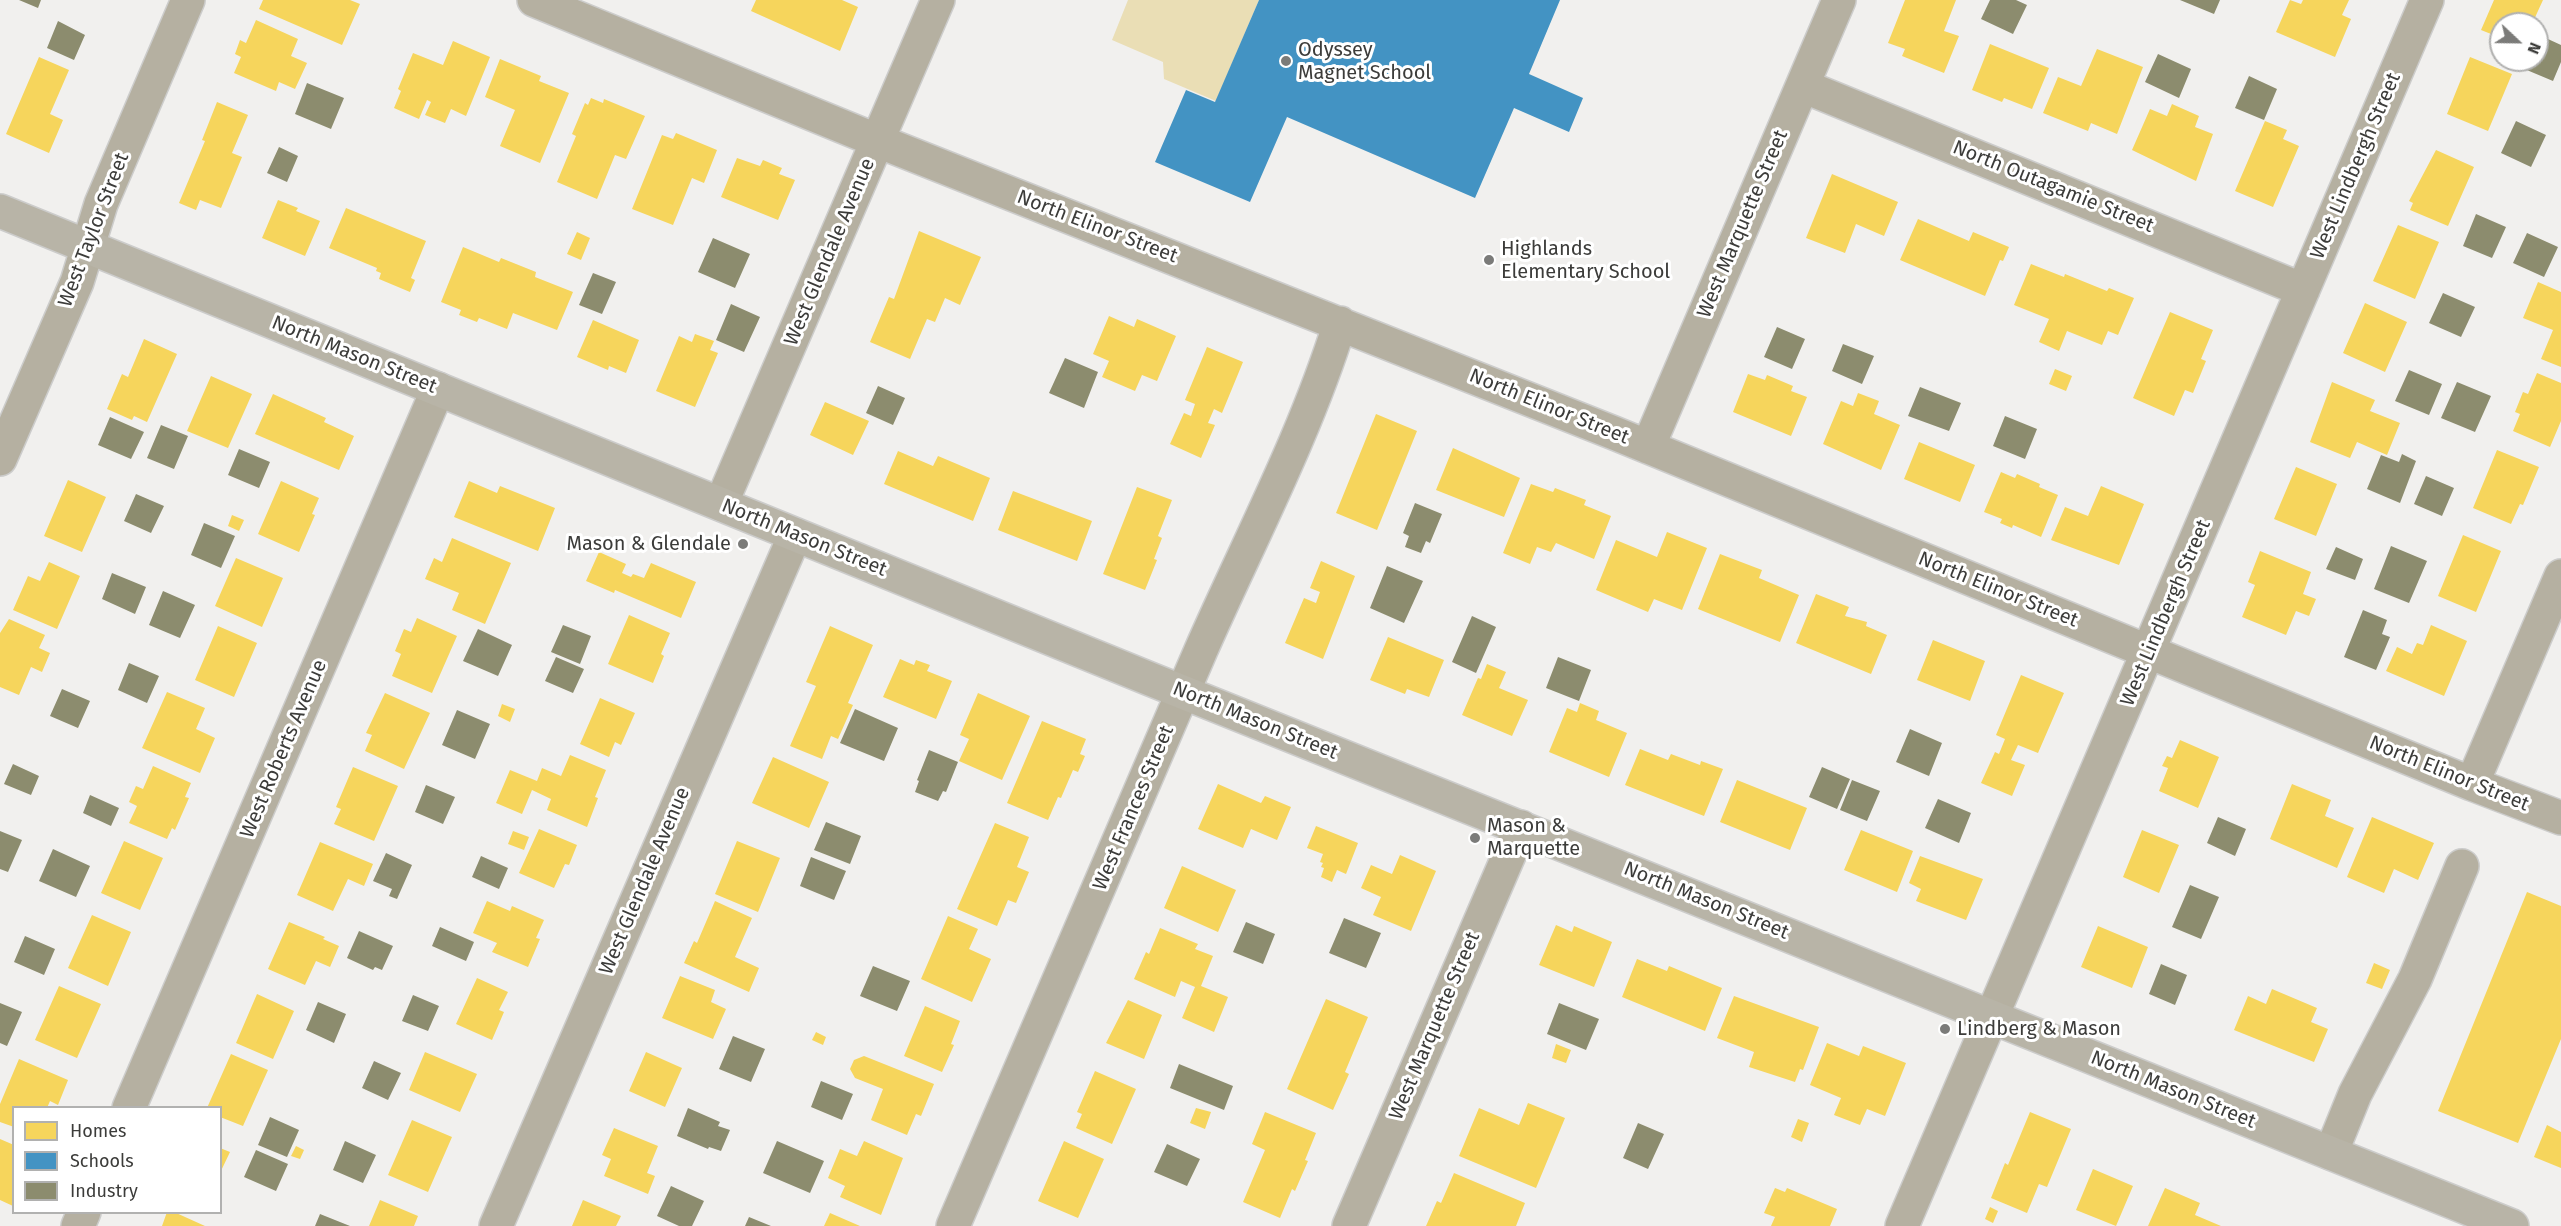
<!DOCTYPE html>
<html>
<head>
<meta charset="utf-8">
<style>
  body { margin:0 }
  #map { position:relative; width:2561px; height:1226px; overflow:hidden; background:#f1f0ee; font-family:"Fira Sans",sans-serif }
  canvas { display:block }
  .legend { position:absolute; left:12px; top:1106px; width:210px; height:108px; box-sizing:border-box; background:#fff; border:2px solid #b1b1b0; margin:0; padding:8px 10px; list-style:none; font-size:18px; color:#3c3c3a }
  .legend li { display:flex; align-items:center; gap:12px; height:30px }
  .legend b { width:30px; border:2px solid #b1b1b0 }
  .north { position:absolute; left:2489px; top:12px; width:60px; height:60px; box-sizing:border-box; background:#fff; border:2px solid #b1b1b0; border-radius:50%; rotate:112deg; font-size:16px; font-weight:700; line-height:24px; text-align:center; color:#3c3c3a }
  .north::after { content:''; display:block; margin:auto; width:21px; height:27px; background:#7b7b79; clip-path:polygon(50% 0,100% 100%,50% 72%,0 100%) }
</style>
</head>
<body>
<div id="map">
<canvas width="2561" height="1226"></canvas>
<ul class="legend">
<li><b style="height:16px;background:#f6d55c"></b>Homes</li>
<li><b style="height:16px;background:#4393c3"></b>Schools</li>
<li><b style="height:16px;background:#8c8c6e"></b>Industry</li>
</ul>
<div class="north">N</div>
</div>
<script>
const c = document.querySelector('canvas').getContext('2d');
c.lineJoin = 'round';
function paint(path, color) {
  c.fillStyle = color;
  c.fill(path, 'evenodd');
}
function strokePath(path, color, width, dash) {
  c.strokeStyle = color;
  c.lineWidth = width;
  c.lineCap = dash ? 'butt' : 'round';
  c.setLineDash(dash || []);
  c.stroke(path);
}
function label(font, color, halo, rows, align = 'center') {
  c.font = font + ' "Fira Sans",sans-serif';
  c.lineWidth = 6;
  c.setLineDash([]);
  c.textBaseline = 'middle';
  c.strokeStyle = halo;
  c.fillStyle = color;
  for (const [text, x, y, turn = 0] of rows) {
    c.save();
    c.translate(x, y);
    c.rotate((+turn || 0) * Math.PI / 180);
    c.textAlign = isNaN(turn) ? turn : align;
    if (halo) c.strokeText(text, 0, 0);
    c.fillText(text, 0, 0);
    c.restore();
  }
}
paint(new Path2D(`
  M1128 0H1259L1216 101 1164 79 1163 62 1112 40Z`), '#eadeb5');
paint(new Path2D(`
  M263 0H350L360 4 342 45 259 9Z
  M756 0H842L858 7 840 51 751 11Z
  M1905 0H1956L1944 31 1959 36 1944 73 1902 56 1905 49 1888 43Z
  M2290 0 2301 4 2303 0H2349L2342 15 2351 19 2335 57 2276 32Z
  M2494 0H2543L2532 24H2501V38L2481 30Z
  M256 20 298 39 291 56 307 63 295 89 279 82 276 91 234 73 241 57 235 54 240 40 246 43Z
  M453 41 490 57 466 116 451 109 445 123 425 115 431 102 427 100 419 119 394 108 401 91 398 89 413 53 443 65Z
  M1990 44 2049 68 2032 109 2004 98 2002 102 1972 90Z
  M2097 49 2143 67 2117 134 2091 123 2088 131 2043 113 2058 77 2081 86Z
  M39 57 69 70 50 114 63 120 49 153 6 134Z
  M2470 57 2512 74 2488 131 2447 114Z
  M500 59 541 76 539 81 569 93 540 163 500 146 515 110 485 97Z
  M591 98 603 103 604 99 645 116 626 159 615 155 597 199 557 182 576 136 572 134 585 103 588 105Z
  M217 102 248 115 232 153 242 157 221 208 200 200 196 210 179 203 205 141 202 140Z
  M2172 104 2199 116 2195 127 2213 134 2196 181 2132 150 2150 109 2167 116Z
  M2265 121 2287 130 2283 139 2299 146 2273 207 2235 191Z
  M676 133 717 150 704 183 692 178 673 225 632 209 662 135 673 139Z
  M2436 150 2474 167 2448 226 2410 210 2413 203 2409 201Z
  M737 158 760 166 763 160 782 168 779 174 795 180 778 220 721 197Z
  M1832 174 1898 202 1884 236 1856 224 1845 253 1806 238Z
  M278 200 298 208 296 211 320 221 305 256 262 238Z
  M346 208 426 241 411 278 415 280 410 292 379 279 381 273 376 271 377 268 329 248Z
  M1918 219 1969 241 1973 232 2009 247 2003 261 2000 260 1985 296 1900 260Z
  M2398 225 2439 242 2415 299 2373 281Z
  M919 231 981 257 960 305 945 298 935 322 927 319 910 359 870 342 889 297 894 299Z
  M577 232 590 238 581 260 567 254Z
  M463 247 499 262 501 258 536 272 535 277 573 292 557 330 513 313 507 329 479 318 477 322 459 315 461 310 441 302Z
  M2031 264 2064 277 2065 274 2107 291 2109 288 2134 298 2118 335 2108 331 2102 345 2067 331 2059 351 2039 342 2049 319 2014 305Z
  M2538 282 2561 292V367L2541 359 2553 330 2523 318Z
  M2365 303 2407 322 2385 372 2343 353Z
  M2170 312 2213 330 2201 359 2206 361 2193 393 2185 390 2174 416 2133 398Z
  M1109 316 1134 327 1137 319 1176 336 1157 381 1142 375 1135 391 1102 377 1109 361 1093 354Z
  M593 320 639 340 626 373 609 366 608 370 577 357Z
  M695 334 714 341 710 350 718 353 695 407 656 391 679 336 692 342Z
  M144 339 177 354 147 422 134 416 132 420 107 409 122 374 128 377Z
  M1207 347 1243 362 1222 413 1214 409 1208 423 1215 425 1201 458 1170 444 1184 413 1191 416 1195 404 1185 400Z
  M2055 369 2072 376 2066 391 2049 384Z
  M2537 373 2561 383V421L2550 447 2513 431 2520 414 2515 412 2523 392 2528 394Z
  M1748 374 1765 380 1767 375 1793 386 1791 391 1807 397 1791 436 1733 412Z
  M211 376 252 394 228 448 187 431Z
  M2332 382 2375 400 2370 411 2400 423 2387 455 2357 442 2350 458 2310 442Z
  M1858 393 1879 401 1874 414 1900 425 1881 470 1823 444 1841 401 1853 406Z
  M273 394 326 418 324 422 354 436 339 470 255 434Z
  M825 402 869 421 853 455 810 435Z
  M1376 414 1417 431 1377 530 1336 513Z
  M1919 442 1975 465 1960 502 1904 479Z
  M1453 448 1520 478 1504 517 1436 490Z
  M2497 450 2539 467 2523 505 2520 504 2511 524 2473 508Z
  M898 451 933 466 938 456 990 478 973 521 884 484Z
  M2296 467 2337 484 2316 536 2274 519Z
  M2001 472 2015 478 2017 474 2040 484 2039 487 2058 495 2041 537 2013 525 2012 528 2000 523 2002 519 1984 512Z
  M68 480 106 497 82 552 44 536Z
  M281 481 319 498 312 514 315 515 299 552 258 534Z
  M469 481 497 493 500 486 555 508 538 551 454 517Z
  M1531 484 1553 492 1555 488 1586 500 1584 505 1611 516 1594 559 1556 543 1551 552 1537 547 1530 564 1503 553Z
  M2101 486 2144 504 2119 565 2051 540 2065 507 2088 516Z
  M1137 487 1172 500 1158 536 1162 538 1154 559 1157 560 1145 590 1103 574Z
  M1013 491 1092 521 1077 561 998 530Z
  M232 515 244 520 239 531 228 526Z
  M1667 532 1707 548 1682 610 1654 599 1648 612 1596 590 1616 540 1657 557Z
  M2463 535 2501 551 2476 612 2438 596Z
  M452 538 511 563 485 624 452 610 459 593 425 579 434 558 442 562Z
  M2260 551 2311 572 2303 594 2316 599 2309 616 2296 611 2286 635 2242 617 2255 585 2248 582Z
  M599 552 626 564 622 573 631 577 633 574 644 578 651 563 696 582 681 618 615 590 614 593 586 581Z
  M1720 554 1762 570 1759 578 1799 595 1780 642 1698 609Z
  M236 558 283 578 262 627 215 606Z
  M1321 561 1355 576 1323 659 1285 643 1304 598 1316 603 1320 592 1310 588Z
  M49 562 80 576 57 629 13 610 28 576 40 581Z
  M1816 594 1849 607 1845 616 1867 622 1866 626 1887 635 1871 674 1796 643Z
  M629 615 670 633 661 654 664 656 653 683 608 664Z
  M417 618 457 636 432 693 392 676 401 654 395 651 404 629 411 632Z
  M9 619 45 635 39 648 50 653 42 672 31 667 19 695 0 687V633Z
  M2431 625 2467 641 2444 696 2386 671 2397 647 2412 654 2417 643 2423 645Z
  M218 626 257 643 234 697 195 680Z
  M830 626 873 645 848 703 853 705 838 739 831 736 822 759 790 746 816 686 806 682Z
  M1388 637 1444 660 1429 697 1407 689 1405 694 1370 680Z
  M1933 640 1985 661 1970 701 1917 680Z
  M900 659 914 665 916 660 930 665 927 671 952 681 936 719 883 697Z
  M1487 664 1506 672 1499 688 1528 700 1512 736 1462 715 1478 678 1481 679Z
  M2021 675 2064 693 2038 753 2018 745 2011 760 2025 765 2012 796 1981 783 1995 752 1999 754 2005 739 1996 735Z
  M167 692 205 708 196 729 215 738 200 773 142 748Z
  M385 693 430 713 404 769 365 751 372 735 366 733Z
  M978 693 1030 716 1002 780 959 761 969 739 960 735Z
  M600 698 635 713 621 745 615 742 609 757 580 744Z
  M1580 703 1599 711 1596 720 1627 733 1609 777 1549 752 1567 708 1577 712Z
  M502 704 515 709 510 722 498 716Z
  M1042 721 1086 739 1080 754 1085 756 1078 772 1073 770 1061 798 1058 797 1048 820 1007 803Z
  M2180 740 2219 757 2198 808 2159 791 2168 768 2162 766 2167 756 2172 758Z
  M1640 749 1668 760 1671 754 1700 765 1701 761 1723 769 1704 816 1625 785Z
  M570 755 606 770 595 797 598 798 587 827 547 810 551 799 532 790 522 814 496 803 510 770 537 781 542 768 561 776Z
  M773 757 829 782 809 828 752 803Z
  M153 766 191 783 185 797 189 798 175 830 172 828 167 839 129 823 137 806 129 802 136 786 143 789Z
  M353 767 398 786 374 841 334 824 341 809 336 807Z
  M1737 780 1807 808 1790 850 1720 822Z
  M1218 784 1261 803 1265 796 1291 807 1277 840 1251 829 1243 848 1198 829Z
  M2292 784 2331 800 2325 816 2354 828 2337 868 2270 839Z
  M2372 817 2434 843 2418 880 2394 869 2384 893 2347 877Z
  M995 823 1029 837 1017 867 1029 872 1016 903 1008 900 997 926 957 909Z
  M1316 826 1358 843 1346 874 1337 870 1332 882 1321 877 1324 868 1321 867 1323 863 1320 862 1323 854 1307 848Z
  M539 829 577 845 569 865 565 864 554 888 519 873Z
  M1861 830 1913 851 1897 892 1844 870Z
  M2142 830 2179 845 2159 893 2123 877Z
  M513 831 529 837 524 850 508 844Z
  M124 841 163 858 140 910 101 893Z
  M737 841 780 858 758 912 715 894Z
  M320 842 373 864 364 886 348 879 333 911 297 895Z
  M1400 855 1436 871 1411 931 1373 915 1381 897 1361 888 1371 865 1392 874Z
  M1920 856 1983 879 1966 920 1916 901 1921 889 1909 883Z
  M1182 866 1236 890 1218 932 1164 908Z
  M2527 892 2561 906V1039L2518 1143 2438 1111Z
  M487 901 510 911 512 906 544 920 536 938 540 939 528 967 492 952 497 943 473 933Z
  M715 901 752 918 735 957 759 968 749 992 684 963 694 941 697 943Z
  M92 915 131 932 108 986 68 968Z
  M948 916 978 929 969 949 991 959 972 1002 921 979Z
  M289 922 325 937 323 939 339 946 330 967 316 961 305 985 268 969Z
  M1556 925 1572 932 1574 926 1612 942 1594 987 1539 965Z
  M2098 926 2148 947 2132 988 2081 967Z
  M1160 928 1198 944 1195 949 1213 956 1201 986 1228 997 1214 1032 1182 1018 1195 987 1181 981 1175 997 1134 979 1146 952 1149 954Z
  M1637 959 1667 971 1669 966 1722 988 1705 1031 1622 997Z
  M2374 963 2390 970 2382 989 2366 983Z
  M680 976 715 990 711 1002 726 1009 713 1039 662 1018Z
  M477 978 508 992 499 1010 504 1012 492 1040 456 1024Z
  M59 986 101 1004 77 1058 35 1040Z
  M2272 989 2317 1008 2311 1022 2328 1029 2314 1062 2234 1030 2248 996 2266 1004Z
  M257 994 294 1011 273 1059 236 1043Z
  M1734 996 1819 1027 1803 1070 1800 1069 1795 1082 1749 1067 1754 1052 1717 1038Z
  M1326 999 1368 1017 1345 1072 1349 1074 1333 1110 1287 1089Z
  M1128 1000 1162 1015 1144 1059 1106 1043Z
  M925 1006 960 1021 951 1044 954 1045 942 1072 904 1056Z
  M816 1032 826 1037 823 1045 812 1040Z
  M1827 1043 1859 1056 1863 1046 1906 1063 1885 1116 1867 1109 1860 1125 1834 1115 1841 1098 1810 1085Z
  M1556 1044 1571 1050 1566 1063 1552 1058Z
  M425 1052 477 1074 460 1112 409 1090Z
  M646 1052 682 1068 665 1107 629 1091Z
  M231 1054 268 1070 243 1126 220 1117V1108H207Z
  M864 1056 934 1084 921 1116 916 1114 907 1135 871 1120 883 1089 855 1078 850 1069 854 1060Z
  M19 1059 68 1080 58 1105 50 1101 47 1108H14V1127L0 1122V1104Z
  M1095 1071 1136 1089 1112 1144 1076 1128 1082 1114 1077 1112Z
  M1528 1103 1565 1118 1536 1188 1459 1156 1479 1108 1519 1125Z
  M1196 1108 1211 1112 1205 1129 1190 1123Z
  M1265 1112 1316 1133 1305 1160 1308 1161 1295 1191 1292 1189 1280 1218 1243 1202 1265 1150 1252 1144Z
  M2030 1112 2071 1129 2047 1187 2039 1184 2027 1213 1991 1198 2005 1163 2008 1165Z
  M1798 1119 1809 1123 1802 1142 1791 1137Z
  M412 1120 452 1137 428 1192 388 1175Z
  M2547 1125 2561 1132V1168L2534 1157Z
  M614 1128 658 1146 647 1173 655 1176 648 1194 604 1176 611 1159 602 1155Z
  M0 1139 14 1145 13 1206 0 1200Z
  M864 1141 903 1158 881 1215 840 1197 845 1186 828 1178 840 1149 857 1156Z
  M1064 1141 1104 1159 1078 1218 1038 1201Z
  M296 1146 304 1150 300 1159 291 1156Z
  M220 1148 230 1152 220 1173Z
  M2093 1169 2133 1186 2116 1226 2076 1210Z
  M1454 1173 1525 1203 1516 1226H1426L1437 1201 1441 1203Z
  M1775 1188 1785 1192 1787 1188 1837 1209 1830 1226H1771L1775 1217 1764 1213Z
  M2165 1188 2200 1203 2195 1215 2221 1226H2148Z
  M380 1200 418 1216 414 1226H369Z
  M583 1200 621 1216 616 1226H572Z
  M1990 1207 1998 1211 1993 1223 1985 1219Z
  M167 1212H174L205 1226H162Z
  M830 1213 860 1226H824Z`), '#f6d55c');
paint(new Path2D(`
  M1259 0H1560L1529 74 1583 98 1569 132 1514 108 1475 198 1287 117 1250 202 1155 162 1186 90 1215 102Z`), '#4393c3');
paint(new Path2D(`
  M19 0H41L38 8Z
  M1990 0H2016L2027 5 2013 34 1981 19Z
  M2180 0H2220L2214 14Z
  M58 21 85 35 74 60 47 48Z
  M2537 34 2561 45V62L2553 81 2522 68 2525 60H2537Z
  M2158 54 2191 69 2179 98 2145 82Z
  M2249 76 2277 89 2264 120 2235 108Z
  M307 83 344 98 331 129 295 114Z
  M2516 121 2546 135 2531 167 2501 153Z
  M279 147 298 156 287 182 267 173Z
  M2476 214 2506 227 2492 258 2463 246Z
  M2527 233 2558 247 2544 277 2513 263Z
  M713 238 750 254 735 288 698 272Z
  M593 273 616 282 602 314 579 305Z
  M2443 293 2475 307 2461 337 2429 323Z
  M731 304 760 317 744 352 716 340Z
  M1777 327 1805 339 1792 369 1764 357Z
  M1843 344 1874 356 1862 384 1832 371Z
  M1065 358 1098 372 1084 408 1049 393Z
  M2409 370 2442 384 2429 415 2395 401Z
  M2457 382 2491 396 2475 432 2441 418Z
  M878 386 905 398 893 425 866 413Z
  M1920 387 1961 403 1949 431 1908 416Z
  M2005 416 2037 429 2025 459 1993 446Z
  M110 417 144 432 131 459 98 445Z
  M161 425 188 436 174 469 147 458Z
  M239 449 270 462 259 488 228 475Z
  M2402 454 2416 461 2400 503 2367 489 2381 455 2399 462Z
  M2426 476 2454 488 2442 516 2414 504Z
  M136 494 164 506 151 533 124 521Z
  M1415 503 1442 514 1430 543 1426 541 1421 553 1405 547 1409 536 1403 533Z
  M204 523 235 536 221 568 191 555Z
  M2391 546 2427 561 2409 603 2374 589Z
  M2336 547 2363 559 2355 580 2326 569Z
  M1387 566 1423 581 1404 623 1370 608Z
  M112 573 146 587 135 614 102 599Z
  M163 591 195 605 180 638 149 625Z
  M2363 610 2387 620 2382 634 2390 637 2376 670 2344 657Z
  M1472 616 1496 627 1476 673 1452 662Z
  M563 625 591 636 580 664 551 652Z
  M478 629 512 645 498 676 463 661Z
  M556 657 584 669 573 693 545 681Z
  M1558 657 1591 670 1579 701 1546 688Z
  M129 663 159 676 147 703 118 690Z
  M62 689 90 701 78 728 50 716Z
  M855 709 898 728 884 761 840 743Z
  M457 710 490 724 475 759 442 745Z
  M1910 729 1942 743 1929 776 1896 762Z
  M929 750 958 762 946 792 943 791 938 801 915 792 919 781 917 780Z
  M13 764 39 776 31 795 4 784Z
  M1822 767 1850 779 1837 809 1809 797Z
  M1852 780 1880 791 1867 821 1840 810Z
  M426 785 455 797 443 824 415 812Z
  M90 795 119 808 111 826 83 813Z
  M1938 799 1971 813 1959 843 1925 828Z
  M2218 817 2246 829 2235 856 2207 843Z
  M826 822 861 836 850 864 814 850Z
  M0 831 22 840 8 872 0 869Z
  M53 849 90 866 76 897 39 881Z
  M386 853 412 865 397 899 389 896 392 889 373 881Z
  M481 856 508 868 499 889 472 877Z
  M811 857 846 871 834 900 800 886Z
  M2190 885 2219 897 2201 939 2172 927Z
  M1344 918 1381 933 1366 968 1329 953Z
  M1246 922 1275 934 1263 964 1233 952Z
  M440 927 474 942 466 961 432 946Z
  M359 931 393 946 382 970 375 967 373 970 347 958Z
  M25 936 55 949 44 975 14 962Z
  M2161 964 2187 975 2175 1005 2149 994Z
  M873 966 910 981 897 1011 860 996Z
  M413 995 439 1006 428 1031 402 1021Z
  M318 1002 346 1014 334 1043 306 1030Z
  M0 1003 22 1012 7 1046 0 1043Z
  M1559 1003 1599 1019 1586 1050 1547 1034Z
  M733 1036 765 1049 751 1082 719 1069Z
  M374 1061 401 1073 388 1100 362 1088Z
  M1179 1064 1233 1086 1224 1110 1170 1088Z
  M821 1081 853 1094 842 1120 811 1107Z
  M688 1108 720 1122 718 1126 730 1130 721 1151 709 1147 708 1149 677 1136Z
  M270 1117 299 1130 287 1157 258 1145Z
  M1638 1123 1664 1134 1648 1169 1623 1158Z
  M345 1141 376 1155 363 1183 333 1170Z
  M777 1141 824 1161 810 1193 763 1173Z
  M1167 1144 1200 1159 1187 1186 1154 1172Z
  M256 1150 288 1164 276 1191 244 1177Z
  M671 1186 704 1201 692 1226H679L657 1216Z
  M320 1214 350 1226H315Z
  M749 1217 771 1226H745Z`), '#8c8c6e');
const minor = new Path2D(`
  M534 0 878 141 1614 433 2472 784 2561 818
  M1803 86 2303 290
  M1648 447 1839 0
  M0 459 77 282 101 204 188 0
  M721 504 938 0
  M2472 784 2561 576
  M129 1108 438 389
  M2331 1153 2355 1094 2415 979 2462 866
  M78 1226 84 1212
  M496 1226 795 535
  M953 1226C1036 1034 1118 842 1201 650 1248 543 1305 436 1340 323
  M1349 1226 1521 827
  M1902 1226 2427 0`);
const major = new Path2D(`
  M0 211 1150 679 2512 1226`);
strokePath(minor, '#cccccb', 36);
strokePath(major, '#cccccb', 36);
strokePath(minor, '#b5b0a1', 33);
strokePath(major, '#b8b4a7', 33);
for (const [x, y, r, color] of [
  [1286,61,6,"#7b7b79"],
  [1489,260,6,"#7b7b79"],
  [743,544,6,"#7b7b79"],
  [1475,838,6,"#7b7b79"],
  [1945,1029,6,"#7b7b79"]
]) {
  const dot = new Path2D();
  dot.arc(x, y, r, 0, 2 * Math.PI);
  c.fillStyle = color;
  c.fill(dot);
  strokePath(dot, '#fff', 2);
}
label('20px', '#3c3c3a', '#fff', [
  ["Odyssey",1298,50],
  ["Magnet School",1298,73],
  ["Highlands",1501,249],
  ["Elementary School",1501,272],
  ["Mason & Glendale",731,544,"right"],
  ["Mason &",1487,826],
  ["Marquette",1487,849],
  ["Lindberg & Mason",1957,1029]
], 'left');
label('20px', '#3c3c3a', '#fff', [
  ["West Lindbergh Street",2356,166,-67],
  ["North Outagamie Street",2053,187,22],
  ["West Marquette Street",1743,224,-67],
  ["North Elinor Street",1097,227,21],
  ["West Taylor Street",94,230,-69],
  ["West Glendale Avenue",830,252,-67],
  ["North Mason Street",354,355,22],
  ["North Elinor Street",1549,407,22],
  ["North Mason Street",804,538,22],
  ["North Elinor Street",1998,590,22],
  ["West Lindbergh Street",2166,613,-67],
  ["North Mason Street",1255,721,22],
  ["West Roberts Avenue",284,749,-67],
  ["North Elinor Street",2449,774,22],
  ["West Frances Street",1134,808,-67],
  ["West Glendale Avenue",645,881,-67],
  ["North Mason Street",1706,901,22],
  ["West Marquette Street",1435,1026,-67],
  ["North Mason Street",2173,1090,22]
]);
</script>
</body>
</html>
